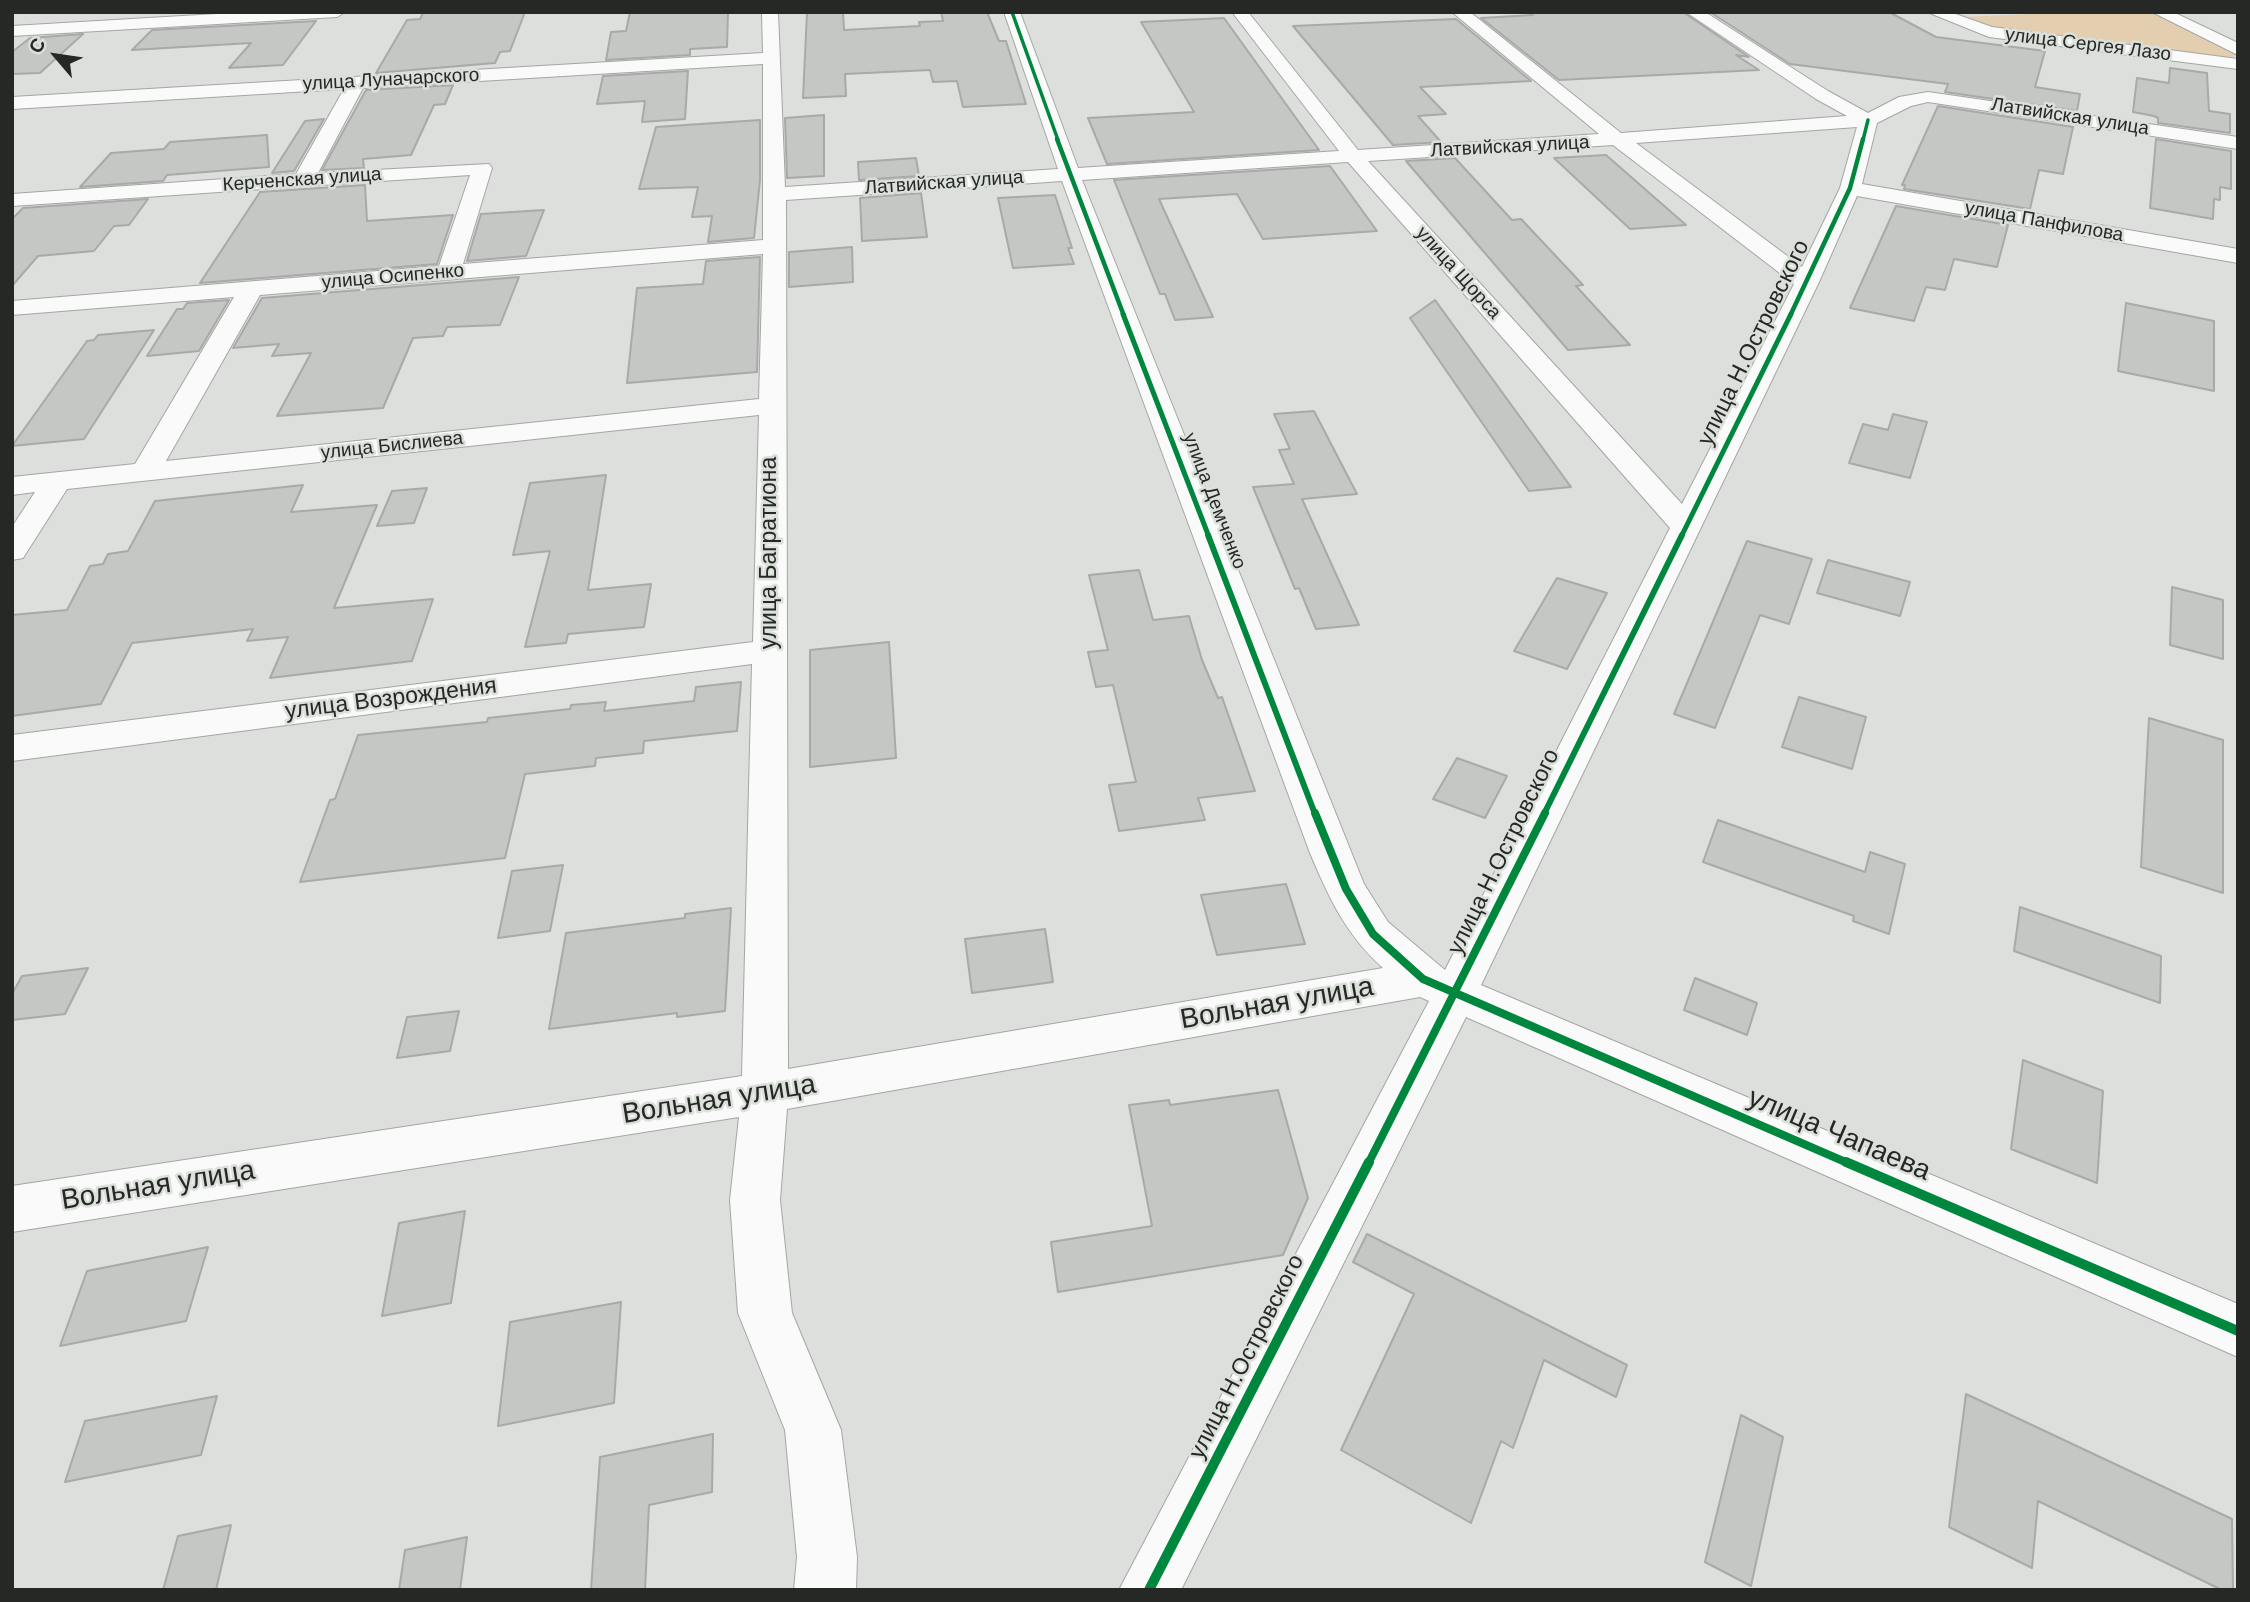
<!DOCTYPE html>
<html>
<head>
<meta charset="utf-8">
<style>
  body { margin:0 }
  #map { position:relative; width:2250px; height:1602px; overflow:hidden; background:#dcdfdb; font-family:Helvetica,sans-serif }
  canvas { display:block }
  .frame { position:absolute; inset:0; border:14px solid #262826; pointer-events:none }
  .north { position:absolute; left:21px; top:21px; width:70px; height:70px; -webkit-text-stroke:5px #dbe0da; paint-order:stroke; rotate:299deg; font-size:19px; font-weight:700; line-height:28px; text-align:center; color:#262826 }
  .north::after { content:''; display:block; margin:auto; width:24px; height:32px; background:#262826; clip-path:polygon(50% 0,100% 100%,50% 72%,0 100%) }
</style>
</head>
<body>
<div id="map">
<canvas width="2250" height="1602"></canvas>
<div class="frame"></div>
<div class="north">С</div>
</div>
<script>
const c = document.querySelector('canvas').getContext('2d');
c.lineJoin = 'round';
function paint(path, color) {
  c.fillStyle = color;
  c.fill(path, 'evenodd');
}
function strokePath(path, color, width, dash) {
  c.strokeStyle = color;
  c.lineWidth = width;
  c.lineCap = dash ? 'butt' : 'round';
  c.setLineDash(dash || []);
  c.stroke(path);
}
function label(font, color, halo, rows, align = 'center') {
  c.font = font + ' Helvetica,sans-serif';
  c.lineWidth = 5;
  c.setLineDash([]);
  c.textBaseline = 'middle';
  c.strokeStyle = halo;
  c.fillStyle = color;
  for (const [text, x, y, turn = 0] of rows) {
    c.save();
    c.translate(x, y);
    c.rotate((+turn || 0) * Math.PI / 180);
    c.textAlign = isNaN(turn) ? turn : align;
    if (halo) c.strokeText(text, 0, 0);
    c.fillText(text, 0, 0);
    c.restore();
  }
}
paint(new Path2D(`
  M2079 12H2153L2238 55 2227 59 2004 32 1962 17Z`), '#e3cfb0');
const building = new Path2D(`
  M525 12 510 51 500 52 495 63 376 73 407 20 420 19 423 13Z
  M630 12H728L727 47 690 49V55L606 60 611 32 626 31Z
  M807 12H843L844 30 920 26 919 22 943 21 941 12H987L999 41H1006L1026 104 963 107 957 81 933 82 930 70 845 74 846 96 803 98Z
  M1529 12H1683L1749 57 1736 55 1759 70 1559 80 1481 18 1533 15Z
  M1710 12H1889L1936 37 2045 51 2035 87 2080 94 2077 111 1945 92 1948 84 1790 64Z
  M1224 18 1319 150 1107 164 1088 118 1194 112 1141 22Z
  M1456 19 1531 81 1420 87 1446 114 1418 116 1441 142 1393 145 1293 26Z
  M316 21 283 65 229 68 251 43 132 50 152 30Z
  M83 34 40 73 12 74V52L30 38Z
  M2170 68 2207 73 2209 111 2230 114V133L2158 123V118L2154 116 2133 112 2137 78 2169 83Z
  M688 71 685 119 642 122 645 101 597 104 603 76Z
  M453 85 445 104 434 105 411 155 363 159 364 168 322 170 366 90Z
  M1938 106 2073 127 2063 174 2039 170 2030 209 1904 189 1905 185H1902Z
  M824 115V176L787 178 785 118Z
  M324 119 294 171 272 173 305 121Z
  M760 120V180L754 238 708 242 712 216 692 217 698 187 639 189 656 127Z
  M267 135 269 167 167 175 163 181 80 187 111 153 164 149 170 142Z
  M2156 139 2231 151V189L2220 187V200L2214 199 2213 219 2150 208Z
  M1606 155 1686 225 1630 229 1554 158Z
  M916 158 919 176 859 180 858 162Z
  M1455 158 1512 220 1521 219 1583 285 1576 286 1630 345 1568 350 1406 161Z
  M1330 166 1377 231 1263 239 1237 194 1159 199 1213 317 1175 320 1165 294H1160L1114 180Z
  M365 185 367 221 453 215 437 264 200 283 260 192Z
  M921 193 927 237 862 241 860 198Z
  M1055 195 1072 248H1068L1074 264 1013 268 998 198Z
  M148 199 129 225 114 226 94 251 38 256 12 286V219L23 208Z
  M1896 206 2008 225 1997 267 1954 259 1945 290 1926 287 1914 321 1850 308Z
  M544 210 526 256 467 261 481 214Z
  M852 247 853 282 789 287V252Z
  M760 257 757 372 627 383 637 288 703 284 706 261Z
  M519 277 500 325 447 327 443 336 413 338 383 408 277 416 311 353 272 356 279 344 233 348 262 298Z
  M229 300 199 351 147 356 177 309H183L187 303Z
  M1435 300 1571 487 1529 491 1410 318Z
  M2126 303 2214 321V391L2118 371Z
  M154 330 84 439 12 446 87 341 94 340 98 335Z
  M1314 411 1357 494 1302 499 1359 625 1316 629 1299 588 1295 589 1253 487 1294 484 1279 450 1290 449 1274 414Z
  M1893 414 1927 422 1910 478 1849 463 1863 424 1888 430Z
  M606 475 588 590 651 584 644 627 568 634 566 643 525 647 550 551 513 555 530 483Z
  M303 485 291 512 377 505 334 608 433 599 412 661 270 678 288 637 247 641 253 629 132 643 101 704 12 716V615L67 610 90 566 103 564 108 554 128 551 155 501Z
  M427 488 414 523 377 526 392 491Z
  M1747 541 1812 559 1789 624 1760 615 1715 728 1674 714Z
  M1828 560 1910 582 1900 616 1817 593Z
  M1139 570 1153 620 1189 616 1202 660 1218 698 1222 697 1255 791 1198 798 1205 820 1119 831 1109 785 1136 782 1113 685 1096 687 1088 652 1108 650 1089 575Z
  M1557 578 1607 593 1567 669 1514 651Z
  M2172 587 2223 600V659L2170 645Z
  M889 642 896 758 810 767V650Z
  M741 682 737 731 644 741 643 753 596 758 595 766 525 774 505 858 300 882 330 800 335 799 358 735 487 722 488 718 570 709 571 705 606 702 604 711 694 701 696 687Z
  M1799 697 1866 717 1852 769 1782 747Z
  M2149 718 2223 740V893L2141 867Z
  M1457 758 1507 776 1485 818 1433 799Z
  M1718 820 1865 872 1870 852 1905 864 1889 934 1853 921 1854 916 1703 862Z
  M563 865 550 931 498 938 512 871Z
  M1286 884 1305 944 1217 955 1201 895Z
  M2020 907 2161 956 2160 1003 2014 951Z
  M731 908 725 1011 677 1017V1013L549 1029 566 933 685 918V914Z
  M1045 929 1053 982 972 993 965 939Z
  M88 968 65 1014 12 1020V994L22 976Z
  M1695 978 1757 1003 1747 1035 1684 1010Z
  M459 1011 450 1051 397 1058 407 1017Z
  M2023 1060 2103 1091 2097 1183 2011 1149Z
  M1278 1090 1308 1198 1283 1255 1058 1292 1051 1242 1152 1226 1129 1105 1169 1100 1170 1105Z
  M465 1211 451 1303 382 1316 399 1223Z
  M1367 1234 1627 1365 1616 1397 1544 1360 1513 1448 1501 1441 1471 1523 1341 1450 1414 1294 1353 1262Z
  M208 1247 186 1321 60 1346 87 1271Z
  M621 1302 614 1403 498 1426 510 1322Z
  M1966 1394 2232 1519 2233 1590H2222L2038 1501 2032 1568 1949 1527Z
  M217 1396 201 1455 65 1482 85 1421Z
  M1741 1415 1783 1437 1751 1586 1705 1562Z
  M713 1434 712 1492 649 1505 645 1590H591L600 1457Z
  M231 1525 216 1590H163L178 1536Z
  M467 1537 460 1590H399L405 1550Z`);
paint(building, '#c5c7c4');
strokePath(building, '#a8aaa7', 2);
const minor = new Path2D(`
  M251 12H345L337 17 12 36V26Z
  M762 12H778L785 187 1058 169 1004 12H1020L1078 168 1339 151 1232 12H1248L1358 150 1599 134 1452 12H1470L1621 133 1847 116 1816 99 1686 12H1705L1828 91 1868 113 1899 97 1928 92 2238 137V149L1928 102 1911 106 1877 123 1862 184 2238 249V263L1857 196 1819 282 1481 985 2238 1304V1357L1466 1017 1181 1590H1119L1429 1001 1420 997 787 1109 780 1200 792 1313 841 1430 857 1557 856 1590H794L797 1557 785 1430 738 1313 730 1200 739 1117 12 1232V1186L742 1076 752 664 12 761V735L753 642 759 415 67 489 23 558 12 560V527L35 492 12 495V477L135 464 234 297 12 315V301L439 266 470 175 12 206V194L296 174 344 89 12 109V97L763 53ZM763 64V240L463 264 492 168 489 164 318 173 363 88ZM1857 127 1840 188 1802 267 1636 143ZM1613 145 1794 284 1682 504 1368 161ZM1348 162 1670 528 1445 970 1388 922 1364 884 1082 180ZM1062 181 1310 853C1329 898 1346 935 1383 968L788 1069 786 200ZM763 254 759 399 166 461 260 295Z
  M1927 12H1950L1992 27 2238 59V69L1989 37Z
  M2152 12H2173L2238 43V55Z`);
strokePath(minor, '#a4a6a4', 2);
paint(minor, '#fafafa');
strokePath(new Path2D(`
  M1012 12 1058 140
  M1863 140 1868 120`), '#00873e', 3.5);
strokePath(new Path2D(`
  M1057 139 1124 316
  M1790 316 1850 188 1863 139`), '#00873e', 4.5);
strokePath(new Path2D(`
  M1123 314 1209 537
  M1681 537 1791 314`), '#00873e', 5);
strokePath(new Path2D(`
  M1208 535 1315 814
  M1544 814 1682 535`), '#00873e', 6);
strokePath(new Path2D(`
  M1315 813 1346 889 1373 934 1423 979 1850 1164
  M1368 1164 1545 813`), '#00873e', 8);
strokePath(new Path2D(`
  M1846 1162 2238 1331
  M1149 1590 1369 1162`), '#00873e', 10);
label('19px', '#262826', '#dbe0da', [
  ["улица Сергея Лазо",2088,45,7],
  ["улица Луначарского",391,80,-3],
  ["Латвийская улица",2070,117,9],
  ["Латвийская улица",1510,147,-3],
  ["Керченская улица",302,180,-4],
  ["Латвийская улица",944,183,-4],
  ["улица Панфилова",2044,222,10],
  ["улица Щорса",1458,273,48],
  ["улица Осипенко",393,277,-5],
  ["улица Бислиева",392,446,-6],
  ["улица Демченко",1214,501,69]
]);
label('23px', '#262826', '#dbe0da', [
  ["улица Н.Островского",1754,343,-64],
  ["улица Багратиона",770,553,-90],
  ["улица Возрождения",391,699,-7],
  ["улица Н.Островского",1504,852,-64],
  ["улица Н.Островского",1247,1357,-63]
]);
label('28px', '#262826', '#dbe0da', [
  ["Вольная улица",1277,1004,-10],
  ["Вольная улица",719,1100,-9],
  ["улица Чапаева",1839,1135,23],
  ["Вольная улица",158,1186,-9]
]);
</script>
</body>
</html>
